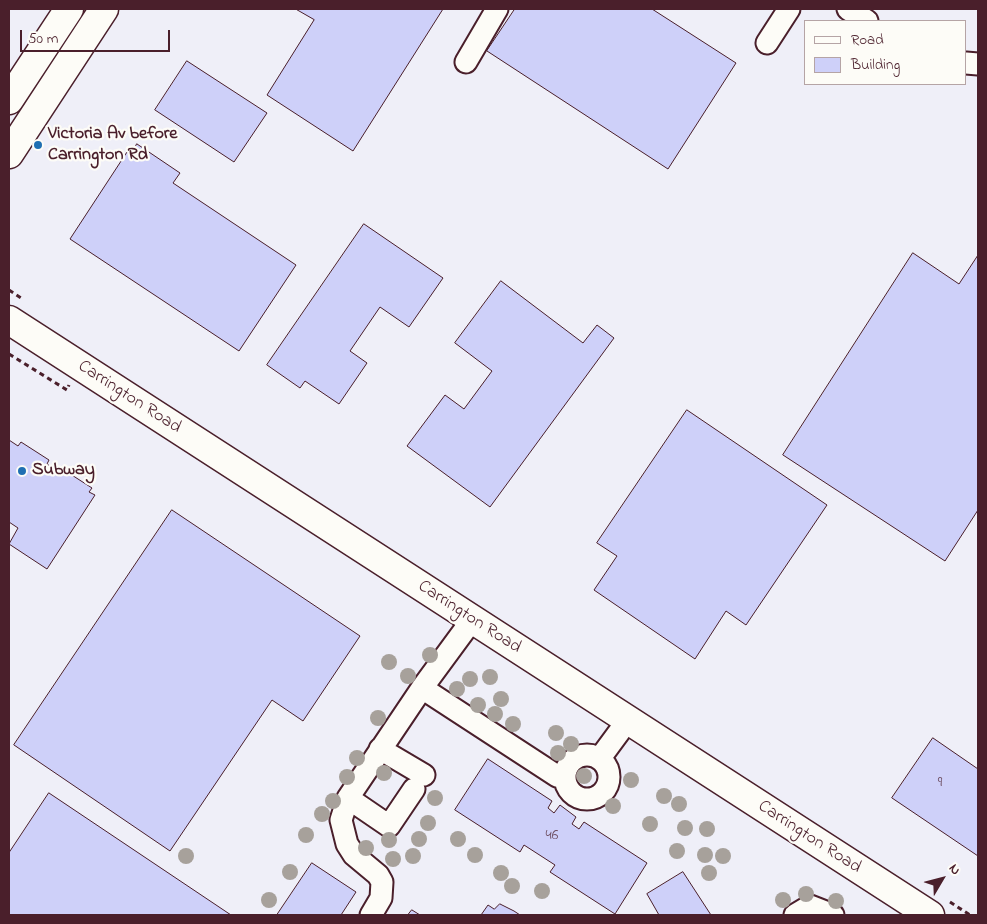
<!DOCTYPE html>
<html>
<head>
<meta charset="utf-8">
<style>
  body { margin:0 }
  #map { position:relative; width:987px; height:924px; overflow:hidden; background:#fdfcf7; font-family:"Indie Flower",sans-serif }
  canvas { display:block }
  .frame { position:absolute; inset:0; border:10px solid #4a1f2b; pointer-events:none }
  .legend { position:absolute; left:804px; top:20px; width:162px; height:65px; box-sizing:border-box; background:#fdfcf7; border:1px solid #b5a4a5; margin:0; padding:6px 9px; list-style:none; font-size:15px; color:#4a1f2b }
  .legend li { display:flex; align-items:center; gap:10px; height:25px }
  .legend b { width:25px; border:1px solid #b5a4a5 }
  .north { position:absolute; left:917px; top:854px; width:50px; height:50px; -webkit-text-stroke:4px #fdfcf7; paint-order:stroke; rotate:53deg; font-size:14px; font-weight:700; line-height:20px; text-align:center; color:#4a1f2b }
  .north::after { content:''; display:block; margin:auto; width:18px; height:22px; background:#4a1f2b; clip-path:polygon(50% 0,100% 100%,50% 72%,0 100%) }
  .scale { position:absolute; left:20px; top:30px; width:150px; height:22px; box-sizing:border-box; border:2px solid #4a1f2b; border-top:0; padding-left:6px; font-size:15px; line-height:18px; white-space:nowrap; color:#4a1f2b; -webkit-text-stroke:4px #fdfcf7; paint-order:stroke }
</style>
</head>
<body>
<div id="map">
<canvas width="987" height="924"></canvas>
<div class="frame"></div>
<ul class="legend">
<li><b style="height:6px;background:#fdfcf7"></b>Road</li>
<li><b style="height:14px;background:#ced0f9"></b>Building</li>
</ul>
<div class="north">N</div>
<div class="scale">50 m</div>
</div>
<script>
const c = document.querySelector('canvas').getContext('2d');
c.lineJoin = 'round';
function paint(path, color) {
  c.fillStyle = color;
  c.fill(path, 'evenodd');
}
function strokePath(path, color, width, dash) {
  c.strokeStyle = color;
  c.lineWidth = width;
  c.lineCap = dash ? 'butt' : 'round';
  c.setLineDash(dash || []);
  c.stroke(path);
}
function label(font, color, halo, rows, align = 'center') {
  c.font = font + ' "Indie Flower",sans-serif';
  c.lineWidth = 4.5;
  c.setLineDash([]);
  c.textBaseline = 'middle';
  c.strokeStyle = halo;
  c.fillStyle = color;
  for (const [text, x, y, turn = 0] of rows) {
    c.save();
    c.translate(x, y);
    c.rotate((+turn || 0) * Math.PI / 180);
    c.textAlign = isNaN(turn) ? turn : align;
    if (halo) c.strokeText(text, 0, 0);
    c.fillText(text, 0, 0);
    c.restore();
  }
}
paint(new Path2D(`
  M9 9H978V915H9ZM806 21H966V84H806Z`), '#efeff8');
const building = new Path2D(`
  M296 9H443L353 151 267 95 314 20Z
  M515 9H652L736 63 668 169 487 51Z
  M187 61 267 113 234 162 155 110Z
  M137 144 180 173 173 183 296 265 239 351 70 239 127 152 133 150Z
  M364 224 443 278 409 327 380 307 350 351 367 363 339 404 305 381 300 388 267 365Z
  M913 253 959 284 978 255V510L945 561 783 455Z
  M501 281 583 343 597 325 614 338 490 507 407 446 445 395 464 409 492 371 455 343Z
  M687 410 827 505 746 625 726 611 695 659 594 590 617 556 597 543Z
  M9 440 18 446 21 442 49 460 47 464 61 474 64 470 92 488 89 492 95 495 47 569 9 544 18 528 9 522Z
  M172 510 360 636 303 721 272 700 170 851 14 745Z
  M933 738 978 769V856L892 798Z
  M488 759 552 801 548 808 554 813 560 805 576 817 572 824 579 829 584 822 647 863 615 914 550 872 555 865 524 845 520 852 455 810Z
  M49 793 231 915H9V853Z
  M312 863 356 892 341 915H277Z
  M683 872 711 915H659L647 894Z
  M500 904 514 911 520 915H481L488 905 494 909Z
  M412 910 420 915H408Z`);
paint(building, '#ced0f9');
strokePath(building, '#4a1f2b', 1);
const minor = new Path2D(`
  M848 9 867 21
  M767 43 789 9
  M466 62 497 9
  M966 63 978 64
  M472 620 422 688 557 776 565 778
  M380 749 424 775
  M565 777a22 22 0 1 1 44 0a22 22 0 1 1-44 0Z
  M600 758 628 720
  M348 798 389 826 414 789
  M371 915 381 898 382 882 378 875 354 855 347 844 341 820 348 798 422 688
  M795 915 810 906 833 915`);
const major = new Path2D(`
  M9 100 69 9
  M9 154 104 9
  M9 320 930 915`);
strokePath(minor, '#4a1f2b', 25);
strokePath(major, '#4a1f2b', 31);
strokePath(new Path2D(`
  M9 290 21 298
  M9 354 67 390 69 385
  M950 902 970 915`), '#4a1f2b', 3, [5, 4]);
strokePath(minor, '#fdfcf7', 21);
strokePath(major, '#fdfcf7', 28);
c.fillStyle = '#a7a19b';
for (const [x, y] of [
  [430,655],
  [389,662],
  [408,676],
  [490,677],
  [470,679],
  [457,689],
  [501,699],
  [478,705],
  [495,714],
  [378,718],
  [513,724],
  [556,733],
  [571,744],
  [558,753],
  [357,758],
  [384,773],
  [584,776],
  [347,777],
  [631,780],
  [664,796],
  [435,798],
  [333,801],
  [679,804],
  [613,806],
  [322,814],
  [428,823],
  [650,824],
  [685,828],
  [707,829],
  [306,835],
  [419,839],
  [458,839],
  [389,840],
  [366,848],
  [677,851],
  [475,855],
  [705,855],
  [186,856],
  [413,856],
  [723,856],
  [393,859],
  [290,872],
  [501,873],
  [709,873],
  [512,886],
  [542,891],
  [806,894],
  [269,900],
  [783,900],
  [836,901]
]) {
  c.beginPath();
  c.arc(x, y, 8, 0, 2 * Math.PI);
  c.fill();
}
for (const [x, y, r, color] of [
  [38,145,5,"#1f6fb2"],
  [22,471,5,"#1f6fb2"]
]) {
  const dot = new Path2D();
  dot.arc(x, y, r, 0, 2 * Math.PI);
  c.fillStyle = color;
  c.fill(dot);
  strokePath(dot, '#fdfcf7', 2);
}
label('15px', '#6b4b5e', null, [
  ["9",940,784],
  ["46",552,837]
]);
label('bold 18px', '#4a1f2b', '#fdfcf7', [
  ["Victoria Av before",48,135],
  ["Carrington Rd",48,156],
  ["Subway",32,471]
], 'left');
label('18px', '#4a1f2b', '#fdfcf7', [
  ["Carrington Road",129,398,33],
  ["Carrington Road",469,618,33],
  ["Carrington Road",809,838,33]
]);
</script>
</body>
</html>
